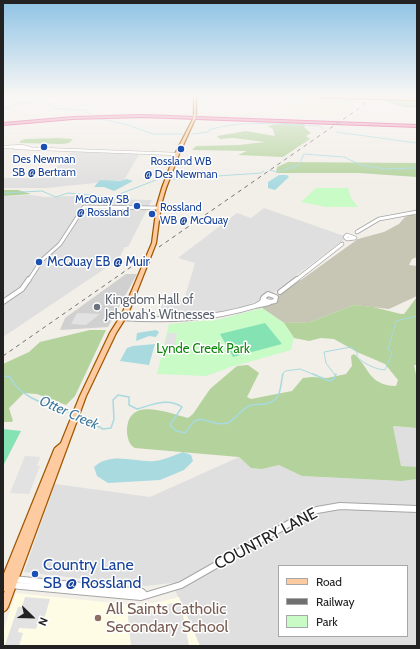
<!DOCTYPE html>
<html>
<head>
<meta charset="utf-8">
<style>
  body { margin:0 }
  #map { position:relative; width:420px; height:649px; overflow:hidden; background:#f2eee8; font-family:Cabin,sans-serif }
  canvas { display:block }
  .frame { position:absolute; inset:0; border:4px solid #222; pointer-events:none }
  .legend { position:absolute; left:278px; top:565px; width:130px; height:72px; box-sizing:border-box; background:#fff; border:1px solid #a7a7a7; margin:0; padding:5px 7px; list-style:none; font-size:12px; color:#222 }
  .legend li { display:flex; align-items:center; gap:8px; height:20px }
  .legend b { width:20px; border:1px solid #a7a7a7 }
  .north { position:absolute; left:12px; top:597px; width:40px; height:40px; -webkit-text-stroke:3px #fff; paint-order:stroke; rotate:113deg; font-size:11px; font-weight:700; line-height:16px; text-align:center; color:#222 }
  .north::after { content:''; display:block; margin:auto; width:14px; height:18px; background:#222; clip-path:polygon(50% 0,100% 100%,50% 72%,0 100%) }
</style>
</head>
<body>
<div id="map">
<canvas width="420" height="649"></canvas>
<div class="frame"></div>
<ul class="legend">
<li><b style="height:5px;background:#fecba1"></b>Road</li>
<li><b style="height:5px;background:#707070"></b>Railway</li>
<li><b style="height:11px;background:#c8fbc6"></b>Park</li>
</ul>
<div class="north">N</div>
</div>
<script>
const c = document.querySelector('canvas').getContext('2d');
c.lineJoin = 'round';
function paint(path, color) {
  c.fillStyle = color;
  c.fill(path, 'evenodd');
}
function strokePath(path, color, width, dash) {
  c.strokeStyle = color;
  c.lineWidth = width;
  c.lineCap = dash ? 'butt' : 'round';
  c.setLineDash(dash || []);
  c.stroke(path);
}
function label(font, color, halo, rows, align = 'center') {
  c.font = font + ' Cabin,sans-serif';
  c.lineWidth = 3;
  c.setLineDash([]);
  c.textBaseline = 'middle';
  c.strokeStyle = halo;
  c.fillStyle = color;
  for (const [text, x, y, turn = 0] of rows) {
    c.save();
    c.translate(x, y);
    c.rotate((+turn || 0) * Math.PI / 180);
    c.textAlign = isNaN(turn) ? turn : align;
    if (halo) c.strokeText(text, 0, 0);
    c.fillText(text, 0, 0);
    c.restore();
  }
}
paint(new Path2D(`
  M71 152 140 153 124 180 46 188H3V178H46Z
  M31 195 45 197 75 196 104 199 152 200 128 247H125L118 260 3 337V196Z
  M264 208 347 237 273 293 239 310 204 316 158 317 164 298 184 300 195 263 178 258 237 213 251 218Z
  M393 426 417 428V468L401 466Z
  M239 457 251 468 262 469 279 465 302 476 402 481 417 479V646H200L172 583 145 586 24 572 55 484 150 497ZM279 566H407V636H279Z`), '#e0dfdf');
paint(new Path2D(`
  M16 593 133 605 159 602 179 597 200 646H3V631Z`), '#fffce5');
paint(new Path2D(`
  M126 274H137L108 327 60 330 65 318Z`), '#d0d0d0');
paint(new Path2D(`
  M410 215H417V257L412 259 409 265 417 266V296L389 309 354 305 310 322 284 323 262 308 358 239 384 232 399 224 405 217Z`), '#c7c5b3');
paint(new Path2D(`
  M98 96H143L140 99 125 100 95 99Z
  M285 97 354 99H356L352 108 346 113 339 115H307L285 111 283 98Z`), '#f1efd4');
paint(new Path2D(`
  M378 99 417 100V108L403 107Z
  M283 123 304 124 305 128 311 133 306 136 310 139 283 157 238 155 247 151 192 150 196 146 238 145 265 142 233 138 220 139 217 136 246 131 275 136 273 129 267 126Z
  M57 138 73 139 69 143 62 144 20 143V141L25 139Z
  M288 162 417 163V177L359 173H276L277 167Z
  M3 190H18L31 194 3 196Z
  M417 297V365H414L417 380V428L393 426 401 466 417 467V479L402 481 302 476 279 465 262 469 251 468 239 457 135 448C129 445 128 439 127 433 126 395 167 413 188 418L193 414 210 389 237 366 248 365 259 373 247 397 251 399 292 391 303 378 312 377 327 378 346 374 352 366 351 356 354 354C370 368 368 385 396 386L398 380 385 364 357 352 334 339 321 338 309 341 294 338 284 323 310 322 354 305 373 307 401 314H404Z
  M90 330H106L75 396 66 405 37 394 24 393 9 408 13 421 11 422H3V364L29 352 40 342Z`), '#b3d29c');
paint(new Path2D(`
  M316 188H348L351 198 358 207H326L301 202Z
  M262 308 284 323 294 338 291 350 231 367 206 376 157 374 169 324 221 319Z`), '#c8fbc6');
paint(new Path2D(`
  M265 323 282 344 233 357 220 334Z
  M3 429 21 431 3 466Z`), '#85e2b3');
paint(new Path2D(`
  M77 313 100 314 86 325 71 324Z
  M168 333H177L174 350H168L169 347H164Z
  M25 456 40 457 37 466H40L29 494 10 493Z
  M25 597 50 599 45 616 39 621 36 629 19 628 18 632 23 633 19 646H8L5 645 18 607H22Z
  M176 602 177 607 181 605 189 646H131L128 616Z`), '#e2e2e2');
paint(new Path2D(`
  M279 175H287L289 177 275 190 268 188V182Z
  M127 179 133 181 114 191 104 187H94L100 180 120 181Z
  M156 330 159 332 156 337 149 336 136 341 137 333Z
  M155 344 149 365 120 361 127 348 133 346Z
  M183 452 191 455 193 461 184 470 160 480 108 483 97 476 94 467C112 451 135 463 155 461 165 460 174 455 183 452Z`), '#a8dae0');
strokePath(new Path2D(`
  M182 96 189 98
  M381 96H386
  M388 97 409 96
  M199 99 211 96
  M383 99 400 104 417 105
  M25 103 32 104 36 101 51 104 56 109 70 108 69 110H87L85 112 90 114
  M3 108H10V106L28 102 31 99 67 96 69 97 65 99 109 96
  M97 118 128 125 153 134H182
  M336 132 417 143
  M192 134 208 132 209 130C244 119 284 125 320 126L324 129
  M269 170 277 172 299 165 304 154 344 157 361 165 385 169 417 168
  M173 179 261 173 264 171
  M3 193 42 191 56 197 68 193 112 197 156 180
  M282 375 285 371 300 369 315 375
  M335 375 326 363 324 352 351 347 357 352V357C365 364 374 369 385 370L392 353 388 349 396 321 417 316`), '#a8dae0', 1);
strokePath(new Path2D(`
  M313 374 329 381 334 379 336 374
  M3 376 10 377C21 400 51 405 74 414
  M79 416 103 429 111 428 114 419 113 400 118 395 129 397V405L137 409C152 405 168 397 182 407L170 425 176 431 185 433C188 429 193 421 197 420 204 417 217 427 227 423 236 420 241 409 249 406 253 404 259 405 264 404 283 401 279 389 283 374`), '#a8dae0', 1.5);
const minorFar3 = new Path2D(`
  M3 147 22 146 30 148
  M15 148 177 154`);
const minorFar2 = new Path2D(`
  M357 232 379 219 417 212
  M347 235 355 238 347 239 345 237Z
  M29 280 42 260 60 244 84 207 159 208
  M296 280 342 244`);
const minorFar1 = new Path2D(`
  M280 292 297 279
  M268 294 276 297 275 301 270 302 264 300V297Z
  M263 298 262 302 255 306 269 303
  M3 302 22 289 29 279
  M119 318C166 321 210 320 255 306`);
const minor = new Path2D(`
  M13 579 142 592 145 595
  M10 585 141 597 181 585 290 523 317 510 340 506 417 509`);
const major = new Path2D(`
  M194 96H196V114L195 115 194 114Z
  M314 96 417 98V100L315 97Z
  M194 118 195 119 179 154 166 188 161 205 156 243 128 314 116 333 86 396 8 607 6 610 3 612V595L5 591 3 592V576L54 450 55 448 61 443 80 396 110 333 122 314 152 243 157 205 162 188 175 154 193 119Z`);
const highway = new Path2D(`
  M142 115 417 125V127L142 117 73 119 3 125V123L73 117Z`);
strokePath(minorFar3, '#a6a6a6', 3.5);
strokePath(minorFar2, '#a6a6a6', 4.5);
strokePath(minorFar1, '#a6a6a6', 6);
strokePath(minor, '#a6a6a6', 8);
strokePath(major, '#a05800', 2.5);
strokePath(highway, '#e0257b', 2);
strokePath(minorFar3, '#fff', 2.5);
strokePath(minorFar2, '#fff', 3);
strokePath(minorFar1, '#fff', 4);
strokePath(minor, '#fff', 6);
paint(major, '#fecba1');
paint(highway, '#ea8fab');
strokePath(new Path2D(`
  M159 247 358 109 373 96
  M3 356 141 260`), '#707070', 1, [4, 4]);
const majorBridge = new Path2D(`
  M194 119 195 114`);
strokePath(majorBridge, '#a05800', 3.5, []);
strokePath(majorBridge, '#fecba1', 2.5);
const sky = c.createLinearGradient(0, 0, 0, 187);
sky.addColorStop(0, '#8ec3e5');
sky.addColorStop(0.51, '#f9f7f5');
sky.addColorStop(1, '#f9f7f500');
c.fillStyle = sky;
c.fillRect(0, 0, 420, 187);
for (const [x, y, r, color] of [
  [44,147,4,"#1a4fb4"],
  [181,149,4,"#1a4fb4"],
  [137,206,4,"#1a4fb4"],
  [152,214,4,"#1a4fb4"],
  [39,262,4,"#1a4fb4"],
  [97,307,4,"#6b7280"],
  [35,574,4,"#1a4fb4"],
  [98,618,4,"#8d6e63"]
]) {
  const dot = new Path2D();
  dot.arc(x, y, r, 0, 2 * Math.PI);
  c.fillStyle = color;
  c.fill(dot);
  strokePath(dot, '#fff', 1.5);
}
label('11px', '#164399', '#fff', [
  ["Des Newman",44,160],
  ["SB @ Bertram",44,173],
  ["Rossland WB",181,162],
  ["@ Des Newman",181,175],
  ["McQuay SB",129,200,"right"],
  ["@ Rossland",129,213,"right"],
  ["Rossland",160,208,"left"],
  ["WB @ McQuay",160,221,"left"]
]);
label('13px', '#164399', '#fff', [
  ["McQuay EB @ Muir",47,262]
], 'left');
label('13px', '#5b616d', '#fff', [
  ["Kingdom Hall of",105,300],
  ["Jehovah's Witnesses",105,315]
], 'left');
label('13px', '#0d8709', '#fff', [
  ["Lynde Creek Park",203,349]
]);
label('italic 14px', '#417a9c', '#fff', [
  ["Otter Creek",69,413,24]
]);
label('16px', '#222', '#fff', [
  ["COUNTRY LANE",266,539,-28]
]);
label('16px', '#164399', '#fff', [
  ["Country Lane",43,565],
  ["SB @ Rossland",43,583]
], 'left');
label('16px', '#785e54', '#fff', [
  ["All Saints Catholic",106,609],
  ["Secondary School",106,627]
], 'left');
</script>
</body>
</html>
